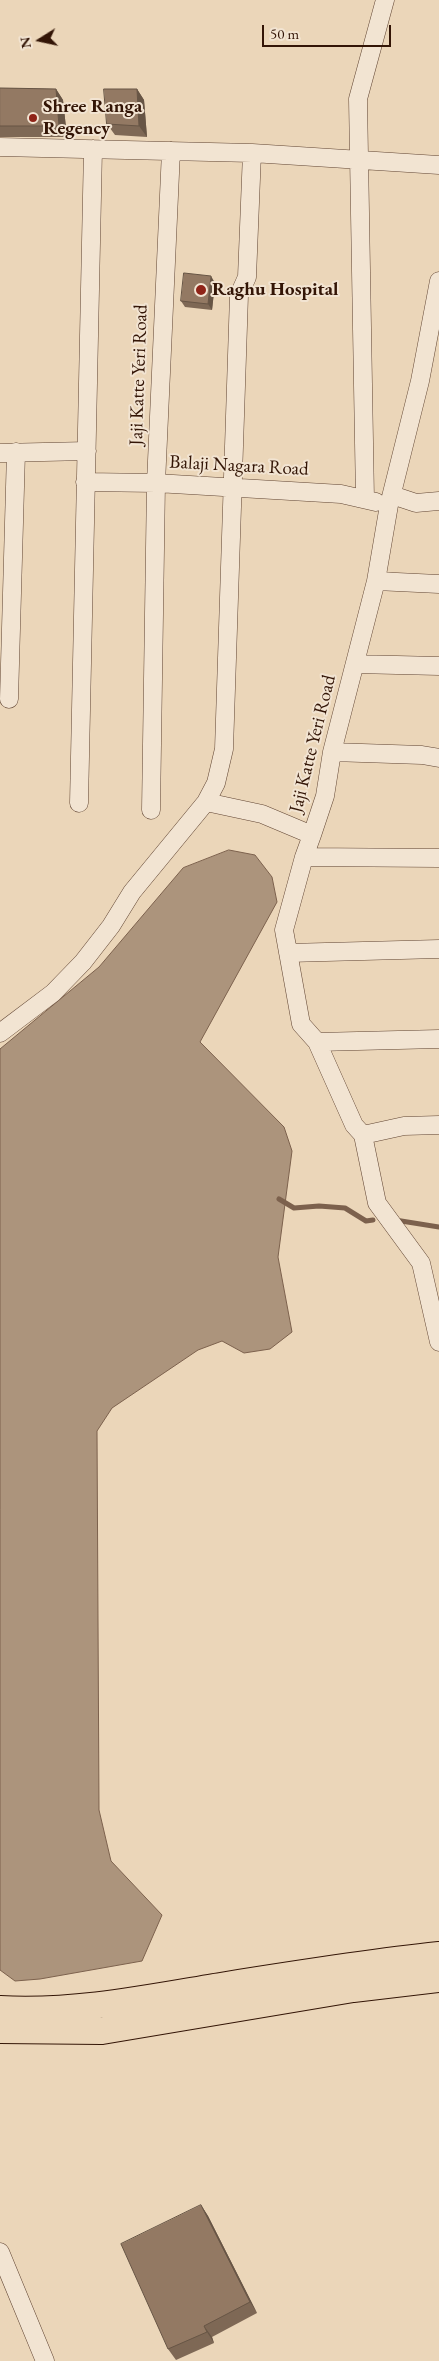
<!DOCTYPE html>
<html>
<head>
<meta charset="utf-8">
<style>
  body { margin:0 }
  #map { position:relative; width:439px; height:2361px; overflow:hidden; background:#ebd6b9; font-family:"EB Garamond",serif }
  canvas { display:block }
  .north { position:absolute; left:15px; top:15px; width:50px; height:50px; -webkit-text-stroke:4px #f2e4d2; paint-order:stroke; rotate:260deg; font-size:14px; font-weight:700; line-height:20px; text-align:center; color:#331506 }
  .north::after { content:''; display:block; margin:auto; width:18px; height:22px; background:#331506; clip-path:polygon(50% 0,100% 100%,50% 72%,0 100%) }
  .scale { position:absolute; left:262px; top:25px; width:129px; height:22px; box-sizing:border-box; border:2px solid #331506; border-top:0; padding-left:6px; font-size:15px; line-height:18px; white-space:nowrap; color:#331506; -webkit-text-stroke:4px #f2e4d2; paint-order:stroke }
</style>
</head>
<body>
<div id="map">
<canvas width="439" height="2361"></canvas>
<div class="north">N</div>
<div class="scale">50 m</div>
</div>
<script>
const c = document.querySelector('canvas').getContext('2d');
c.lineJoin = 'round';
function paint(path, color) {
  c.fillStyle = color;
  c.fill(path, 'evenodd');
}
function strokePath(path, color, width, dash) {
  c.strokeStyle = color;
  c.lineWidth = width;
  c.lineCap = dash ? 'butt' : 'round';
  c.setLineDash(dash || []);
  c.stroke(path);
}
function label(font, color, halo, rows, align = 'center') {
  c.font = font + ' "EB Garamond",serif';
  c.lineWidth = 4;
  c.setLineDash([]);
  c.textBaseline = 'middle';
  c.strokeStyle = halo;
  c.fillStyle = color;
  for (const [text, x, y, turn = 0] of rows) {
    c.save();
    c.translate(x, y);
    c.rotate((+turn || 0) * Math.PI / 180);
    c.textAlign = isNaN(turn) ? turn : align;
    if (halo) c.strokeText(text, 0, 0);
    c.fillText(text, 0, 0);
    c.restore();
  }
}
const water = new Path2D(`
  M229 850 255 855 272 877 277 902 200 1042 284 1127 292 1151 278 1257 292 1332 270 1349 244 1353 222 1341 198 1350 112 1408 97 1431 99 1810 111 1861 162 1915 142 1961 40 1979 15 1981 0 1970V1049L99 967 183 868Z`);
paint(water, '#ac947c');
strokePath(water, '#7c614d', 1);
strokePath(new Path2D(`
  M279 1199 294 1208 319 1206 345 1208 366 1221 373 1220
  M395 1220 439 1227`), '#7c614d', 5);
const minor = new Path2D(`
  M0 147 252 153 439 165
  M0 453 87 451
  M85 482 156 483 341 494 376 502
  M392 495 416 503 439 501
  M365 499 358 99 385 0
  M376 581 439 584
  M355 664 439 666
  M9 699 16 452
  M332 752 422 755 439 758
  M206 802 216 783 224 749 239 295 247 277 252 153
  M79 803 93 149
  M151 810 156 483 171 151
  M312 835 304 857 284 930 301 1024 317 1042 439 1039
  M304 857 439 858
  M288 953 439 949
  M0 1033 53 993 83 962 111 926 132 892 206 802 262 814 312 835 325 796 332 752 376 581 389 505 420 381 439 281
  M317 1042 354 1125 363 1135 377 1203 421 1263 439 1342
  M363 1135 404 1126 439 1125
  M0 2252 45 2361`);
const highway = new Path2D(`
  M0 2009C73 2013 143 1999 214 1987 289 1975 363 1963 439 1955
  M0 2030 102 2031 353 1989 439 1979`);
strokePath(minor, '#614533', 19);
strokePath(highway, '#331506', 28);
strokePath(minor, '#f2e4d2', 18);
strokePath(highway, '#ebd6b9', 26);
paint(new Path2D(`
  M0 88 56 89 63 100 67 137H0Z
  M137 89 144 100 147 137 115 135 107 124Z
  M215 283 212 310 185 307 181 301Z
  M201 2205 208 2216 257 2313 212 2337 214 2343 176 2360 168 2349Z`), '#7e6855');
paint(new Path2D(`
  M56 89 63 100 67 137 59 126Z
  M137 89 144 100 147 137 139 126Z
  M211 276 215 283 212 310 208 304Z
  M201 2205 208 2216 257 2313 250 2302Z
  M204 2326 212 2337 214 2343 207 2332Z`), '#675545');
const building = new Path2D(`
  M0 88 56 89 59 126H0Z
  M104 89H137L139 126 107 124Z
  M184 273 211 276 208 304 181 301Z
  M201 2205 250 2302 204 2326 207 2332 168 2349 121 2244Z`);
paint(building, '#937963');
strokePath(building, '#675545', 1);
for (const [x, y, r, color] of [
  [33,118,5,"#8f2418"],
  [201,290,6,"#8f2418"]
]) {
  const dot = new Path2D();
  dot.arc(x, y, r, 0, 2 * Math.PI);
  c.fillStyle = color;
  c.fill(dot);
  strokePath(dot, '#f2e4d2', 2);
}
label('bold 19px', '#331506', '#f2e4d2', [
  ["Shree Ranga",43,107],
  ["Regency",43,129],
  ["Raghu Hospital",212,290]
], 'left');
label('19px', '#331506', '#f2e4d2', [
  ["Jaji Katte Yeri Road",139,375,-88],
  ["Balaji Nagara Road",239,466,3],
  ["Jaji Katte Yeri Road",313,744,-76]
]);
</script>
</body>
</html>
